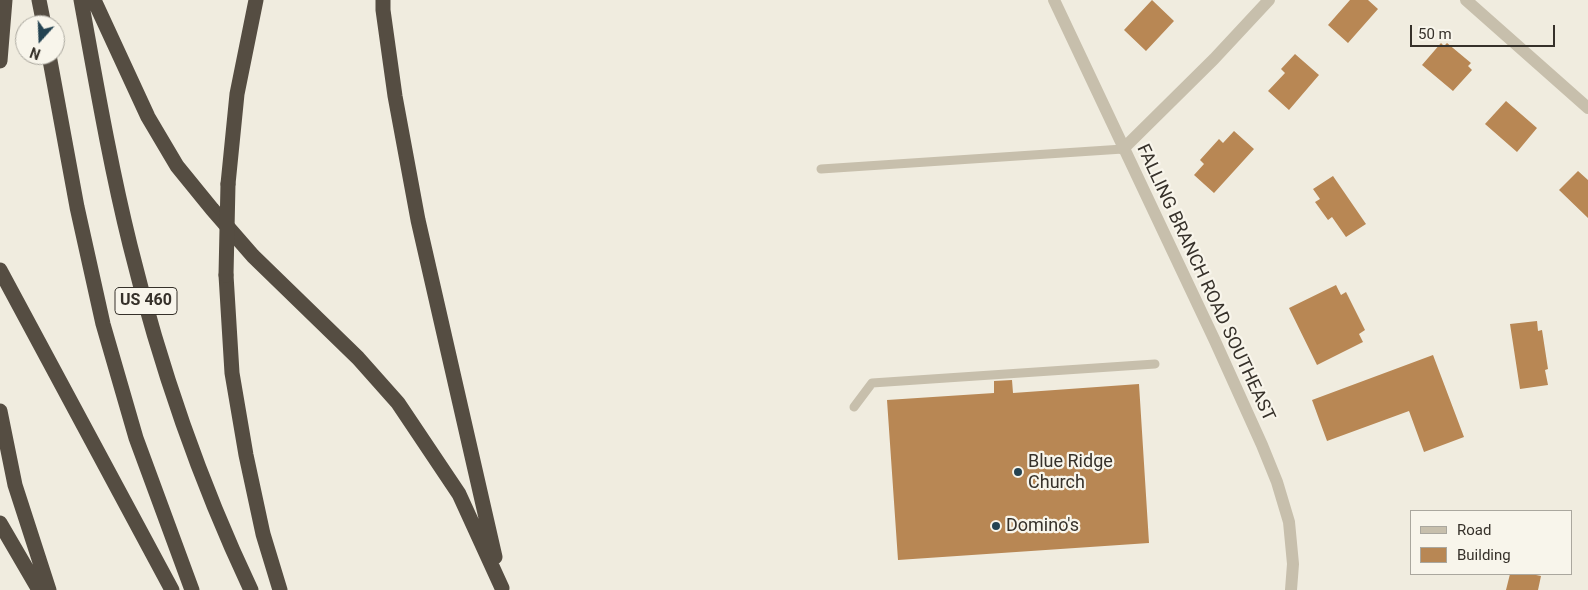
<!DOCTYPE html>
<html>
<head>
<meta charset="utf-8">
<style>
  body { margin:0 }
  #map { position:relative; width:1588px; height:590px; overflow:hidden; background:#f0ecdf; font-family:Roboto,sans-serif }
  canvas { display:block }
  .legend { position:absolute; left:1410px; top:510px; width:162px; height:65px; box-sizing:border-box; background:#f8f5eb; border:1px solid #aaa79e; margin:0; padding:6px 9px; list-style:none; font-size:15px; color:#36312a }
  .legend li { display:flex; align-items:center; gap:10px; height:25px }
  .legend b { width:25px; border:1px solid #aaa79e }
  .north { position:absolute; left:15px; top:15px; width:50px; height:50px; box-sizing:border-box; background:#f8f5eb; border:1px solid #aaa79e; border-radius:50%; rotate:200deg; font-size:14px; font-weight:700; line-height:20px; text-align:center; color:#36312a }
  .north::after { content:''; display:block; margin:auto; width:18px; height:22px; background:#244352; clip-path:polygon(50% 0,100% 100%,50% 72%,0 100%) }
  .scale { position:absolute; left:1410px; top:25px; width:145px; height:22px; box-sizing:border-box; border:2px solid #36312a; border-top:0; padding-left:6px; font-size:15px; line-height:18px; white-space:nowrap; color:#36312a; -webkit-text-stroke:4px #f8f5eb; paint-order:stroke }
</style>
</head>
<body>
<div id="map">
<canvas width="1588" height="590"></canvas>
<ul class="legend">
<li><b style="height:6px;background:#c7bfac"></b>Road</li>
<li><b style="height:14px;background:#b88754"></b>Building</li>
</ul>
<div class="north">N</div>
<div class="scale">50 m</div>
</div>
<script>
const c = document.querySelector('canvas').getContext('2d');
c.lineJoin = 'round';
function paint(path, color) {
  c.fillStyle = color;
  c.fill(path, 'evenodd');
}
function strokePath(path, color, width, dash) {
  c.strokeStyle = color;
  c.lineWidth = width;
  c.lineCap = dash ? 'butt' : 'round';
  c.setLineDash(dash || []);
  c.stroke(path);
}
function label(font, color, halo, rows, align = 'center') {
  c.font = font + ' Roboto,sans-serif';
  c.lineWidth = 4.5;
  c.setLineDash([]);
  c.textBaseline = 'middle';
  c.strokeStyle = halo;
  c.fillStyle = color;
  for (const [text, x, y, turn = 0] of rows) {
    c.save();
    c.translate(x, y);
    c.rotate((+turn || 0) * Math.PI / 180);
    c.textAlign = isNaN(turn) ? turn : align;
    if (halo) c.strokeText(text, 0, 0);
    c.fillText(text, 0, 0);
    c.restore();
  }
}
paint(new Path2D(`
  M1152 0 1174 21 1146 51 1124 30Z
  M1350 0H1368L1378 9 1348 43 1328 25Z
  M1441 43 1444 46 1447 43 1471 63 1468 66 1472 70 1453 91 1422 65Z
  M1295 54 1319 75 1289 110 1268 91 1285 73 1281 69Z
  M1506 101 1537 128 1517 152 1485 124Z
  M1234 131 1254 149 1214 193 1194 175 1204 164 1200 160 1219 139 1223 143Z
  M1578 171 1588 180V218L1559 190Z
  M1333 176 1366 224 1346 237 1332 217 1328 220 1315 202 1320 199 1313 189Z
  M1336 285 1341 295 1346 292 1365 330 1359 334 1363 342 1317 365 1289 308Z
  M1537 321 1538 331 1542 330 1548 369 1545 370 1548 385 1520 389 1510 324Z
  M1433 355 1464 437 1424 452 1409 411 1327 441 1312 400Z
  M1012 380 1013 393 1139 384 1149 543 898 560 887 400 994 393V381Z
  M1510 574H1531L1541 576 1538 590H1506Z`), '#b88754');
strokePath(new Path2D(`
  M821 169 1123 149
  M854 407 872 383 1155 364`), '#c7bfac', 9);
strokePath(new Path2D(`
  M1054 0 1215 341 1262 445 1277 482 1289 522 1293 564 1291 590
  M1466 0 1588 108
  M1123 149 1214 59 1269 0`), '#c7bfac', 12);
strokePath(new Path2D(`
  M39 0 44 25
  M81 0C96 82 110 164 130 245 159 363 199 480 251 590
  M94 0 148 117 177 166 212 209 253 256 358 358 398 403 459 494 502 588
  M383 0V10L395 96 418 220 495 557
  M49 55 77 207 103 324 136 438 192 590
  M0 61 5 0
  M228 184 237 94 256 0
  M0 270 172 590
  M226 275 232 373 246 455 263 534 280 590
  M0 411 15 485 49 590
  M0 523 39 590`), '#554d42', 15);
strokePath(new Path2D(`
  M226 275 228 184`), '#554d42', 15);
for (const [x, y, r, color] of [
  [1018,472,5,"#244352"],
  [996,526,5,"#244352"]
]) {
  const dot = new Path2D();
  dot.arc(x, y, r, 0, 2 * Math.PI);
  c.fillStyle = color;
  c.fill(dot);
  strokePath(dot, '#f8f5eb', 2);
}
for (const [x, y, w] of [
  [146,301,62]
]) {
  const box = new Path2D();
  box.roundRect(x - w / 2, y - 13.5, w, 27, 4);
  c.fillStyle = '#f8f5eb';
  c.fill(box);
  strokePath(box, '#36312a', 1);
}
label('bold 16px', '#36312a', null, [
  ["US 460",146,301]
]);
label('18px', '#36312a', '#f8f5eb', [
  ["FALLING BRANCH ROAD SOUTHEAST",1205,283,65]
]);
label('18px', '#36312a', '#f8f5eb', [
  ["Blue Ridge",1028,462],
  ["Church",1028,483],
  ["Domino's",1006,526]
], 'left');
</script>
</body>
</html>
